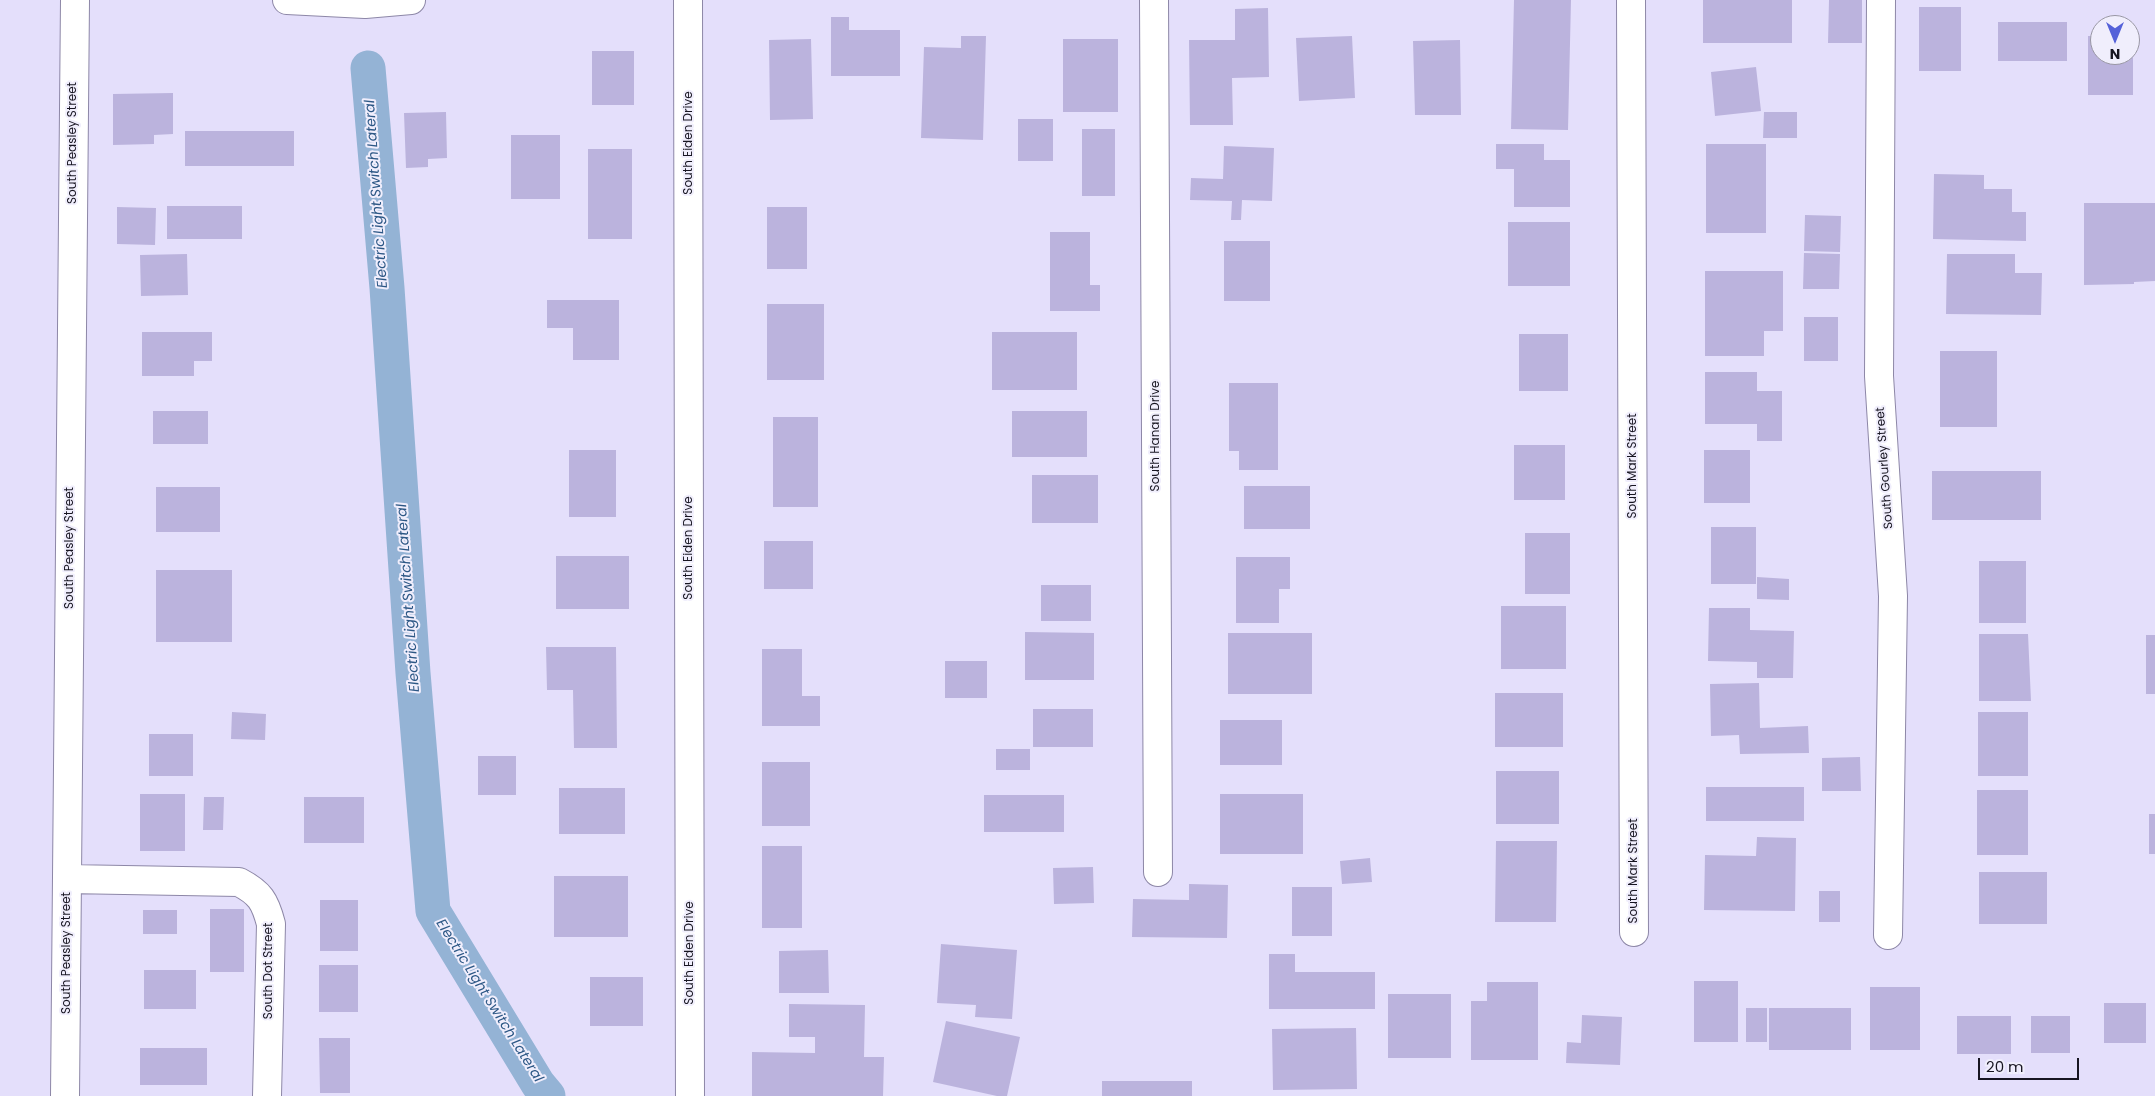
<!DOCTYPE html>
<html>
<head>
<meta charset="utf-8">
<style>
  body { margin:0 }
  #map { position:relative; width:2155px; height:1096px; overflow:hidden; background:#e4dffb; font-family:Poppins,sans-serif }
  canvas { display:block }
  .north { position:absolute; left:2090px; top:15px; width:50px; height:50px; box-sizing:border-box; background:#f0eefc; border:1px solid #9997a4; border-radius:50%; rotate:180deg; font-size:14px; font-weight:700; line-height:20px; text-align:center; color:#171521 }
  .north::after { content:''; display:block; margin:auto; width:18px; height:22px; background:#5562d9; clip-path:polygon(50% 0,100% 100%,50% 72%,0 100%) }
  .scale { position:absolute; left:1978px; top:1058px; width:101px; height:22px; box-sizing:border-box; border:2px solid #171521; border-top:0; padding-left:6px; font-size:15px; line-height:18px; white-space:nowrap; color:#171521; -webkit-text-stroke:4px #f0eefc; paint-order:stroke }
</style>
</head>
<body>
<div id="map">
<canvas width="2155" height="1096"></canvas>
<div class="north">N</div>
<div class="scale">20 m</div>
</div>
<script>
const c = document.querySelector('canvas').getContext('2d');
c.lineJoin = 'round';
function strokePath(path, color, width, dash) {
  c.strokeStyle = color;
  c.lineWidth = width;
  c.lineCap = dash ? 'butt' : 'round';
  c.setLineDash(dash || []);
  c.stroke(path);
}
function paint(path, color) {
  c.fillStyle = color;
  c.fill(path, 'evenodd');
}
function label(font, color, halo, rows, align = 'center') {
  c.font = font + ' Poppins,sans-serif';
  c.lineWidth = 4;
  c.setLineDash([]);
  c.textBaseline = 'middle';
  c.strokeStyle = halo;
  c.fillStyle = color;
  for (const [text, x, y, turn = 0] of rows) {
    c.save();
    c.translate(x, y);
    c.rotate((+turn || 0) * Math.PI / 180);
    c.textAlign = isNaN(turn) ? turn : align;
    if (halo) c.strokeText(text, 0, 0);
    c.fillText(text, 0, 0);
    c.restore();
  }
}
strokePath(new Path2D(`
  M368 68 387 288 413 673 433 911 538 1084 548 1096`), '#94b3d5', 35);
paint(new Path2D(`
  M1514 0H1571L1568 130 1511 129Z
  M1703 0H1792V43H1703Z
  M1829 0H1862V43H1828Z
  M1919 7H1961V71H1919Z
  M1268 8 1269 77 1232 78 1233 125H1190L1189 40H1235V9Z
  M831 17H849V30H900V76H831Z
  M1998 22H2067V61H1998Z
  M961 36H986L983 140 921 138 924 47 961 48Z
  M1352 36 1355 98 1299 101 1296 38Z
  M2088 36H2100V55H2130V36H2133V95H2088Z
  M811 39 813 119 770 120 769 40Z
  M1063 39H1118V112H1063Z
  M1460 40 1461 115H1415L1413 41Z
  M592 51H634V105H592Z
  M1756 67 1761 111 1715 116 1711 72Z
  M173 93V134L154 135V144L113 145V94Z
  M446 112 447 158 428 159V167L406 168 404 113Z
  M1764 112H1797V138H1763Z
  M1018 119H1053V161H1018Z
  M1082 129H1115V196H1082Z
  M185 131H294V166H185Z
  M511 135H560V199H511Z
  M1496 144H1544V160H1570V207H1514V169H1496Z
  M1706 144H1766V233H1706Z
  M1224 146 1274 148 1272 201 1242 200 1241 220H1231L1232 201 1190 200 1191 178 1223 179Z
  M588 149H632V239H588Z
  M1934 174 1984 175V189H2012V212H2026V241L1933 239Z
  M2084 203H2155V281L2134 282V284L2084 285Z
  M167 206H242V239H167Z
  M117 207 156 208 155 245 117 244Z
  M767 207H807V269H767Z
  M1805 215 1841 216 1840 252 1804 251Z
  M1508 222H1570V286H1508Z
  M1050 232H1090V285H1100V311H1050Z
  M1224 241H1270V301H1224Z
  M1804 253 1840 254 1839 289H1803Z
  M187 254 188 295 141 296 140 255Z
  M1947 254H2015V273H2042L2041 315 1946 314Z
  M1705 271H1783V331H1764V356H1705Z
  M547 300H619V360H573V328H547Z
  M767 304H824V380H767Z
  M1804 317H1838V361H1804Z
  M142 332H212V361H194V376H142Z
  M992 332H1077V390H992Z
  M1519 334H1568V391H1519Z
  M1940 351H1997V427H1940Z
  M1705 372H1757V391H1782V441H1757V424H1705Z
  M1229 383H1278V470H1239V451H1229Z
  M153 411H208V444H153Z
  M1012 411H1087V457H1012Z
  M773 417H818V507H773Z
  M1514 445H1565V500H1514Z
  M569 450H616V517H569Z
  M1704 450H1750V503H1704Z
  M1932 471H2041V520H1932Z
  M1032 475H1098V523H1032Z
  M1244 486H1310V529H1244Z
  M156 487H220V532H156Z
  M1711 527H1756V584H1711Z
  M1525 533H1570V594H1525Z
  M764 541H813V589H764Z
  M556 556H629V609H556Z
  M1236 557H1290V589H1279V623H1236Z
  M1979 561H2026V623H1979Z
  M156 570H232V642H156Z
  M1757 577 1789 579V600L1757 599Z
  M1041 585H1091V621H1041Z
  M1501 606H1566V669H1501Z
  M1709 608H1750V630L1794 631 1793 678H1757V662L1708 661Z
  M1025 632 1094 633V680H1025Z
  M1228 633H1312V694H1228Z
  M1979 634H2028L2031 701H1979Z
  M2146 635H2155V694H2146Z
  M546 647H616L617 748H574L573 690H547Z
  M762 649H802V696H820V726H762Z
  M945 661H987V698H945Z
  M1759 683 1760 728 1808 726 1809 753 1740 754 1739 735 1711 736 1710 684Z
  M1495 693H1563V747H1495Z
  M1033 709H1093V747H1033Z
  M232 712 266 714 265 740 231 739Z
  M1978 712H2028V776H1978Z
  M1220 720H1282V765H1220Z
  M149 734H193V776H149Z
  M996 749H1030V770H996Z
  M478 756H516V795H478Z
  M1860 757 1861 791H1822V758Z
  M762 762H810V826H762Z
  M1496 771H1559V824H1496Z
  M1706 787H1804V821H1706Z
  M559 788H625V834H559Z
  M1977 790H2028V855H1977Z
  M140 794H185V851H140Z
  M1220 794H1303V854H1220Z
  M984 795H1064V832H984Z
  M204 797H224L223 830H203Z
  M304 797H364V843H304Z
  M2149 814H2155V854H2149Z
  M1757 837 1796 838 1795 911 1704 910 1705 855 1756 856Z
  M1496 841H1557L1556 922H1495Z
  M762 846H802V928H762Z
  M1370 858 1372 882 1342 884 1340 861Z
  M1093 867 1094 903 1054 904 1053 868Z
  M1979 872H2047V924H1979Z
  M554 876H628V937H554Z
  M1189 884 1228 885 1227 938 1132 937 1133 899 1189 900Z
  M1292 887H1332V936H1292Z
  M1819 891H1840V922H1819Z
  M320 900H358V951H320Z
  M210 909H244V972H210Z
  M143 910H177V934H143Z
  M941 944 1017 950 1012 1019 975 1017 976 1005 937 1003Z
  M828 950 829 993H779V951Z
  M1269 954H1295V972H1375V1009H1269Z
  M319 965H358V1012H319Z
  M144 970H196V1009H144Z
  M590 977H643V1026H590Z
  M1694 981H1738V1042H1694Z
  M1487 982H1538V1060H1471V1001H1487Z
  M1870 987H1920V1050H1870Z
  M1388 994H1451V1058H1388Z
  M2104 1003H2146V1043H2104Z
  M789 1004 865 1005 864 1057H884L883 1096H752V1052L815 1053V1037H789Z
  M1746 1008H1767V1042H1746Z
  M1769 1008H1851V1050H1769Z
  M1582 1015 1622 1017 1620 1065 1566 1063 1567 1042 1581 1043Z
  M1957 1016H2011V1054H1957Z
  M2031 1016H2070V1053H2031Z
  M946 1021 1020 1037 1007 1096H997L933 1082Z
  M1356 1028 1357 1089 1273 1090 1272 1029Z
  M319 1038H350V1093H320Z
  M140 1048H207V1085H140Z
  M1102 1081H1192V1096H1102Z`), '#bbb3dd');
const street = new Path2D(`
  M688 0 690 1096
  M1154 0 1158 872
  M1631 0 1634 932
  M1881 0 1879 376 1893 596 1888 935
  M67 879 239 882C260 893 265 901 271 924L267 1096
  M65 1096 75 0`);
const secondary = new Path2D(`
  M287 0 365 4 411 0`);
strokePath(street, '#8d87a7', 30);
strokePath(secondary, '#8d87a7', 30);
strokePath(street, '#fff', 28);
strokePath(secondary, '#fff', 28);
label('12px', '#171521', '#f0eefc', [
  ["South Peasley Street",73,143,-90],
  ["South Eiden Drive",689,143,-90],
  ["South Hanan Drive",1156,436,-90],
  ["South Mark Street",1633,466,-90],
  ["South Gourley Street",1885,468,-94],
  ["South Peasley Street",70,548,-90],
  ["South Eiden Drive",689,548,-90],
  ["South Mark Street",1634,871,-90],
  ["South Peasley Street",67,953,-90],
  ["South Eiden Drive",690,953,-90],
  ["South Dot Street",269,971,-90]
]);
label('italic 14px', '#2c5785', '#f0eefc', [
  ["Electric Light Switch Lateral",377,194,-94],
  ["Electric Light Switch Lateral",409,598,-94],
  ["Electric Light Switch Lateral",489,1001,58]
]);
</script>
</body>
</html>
